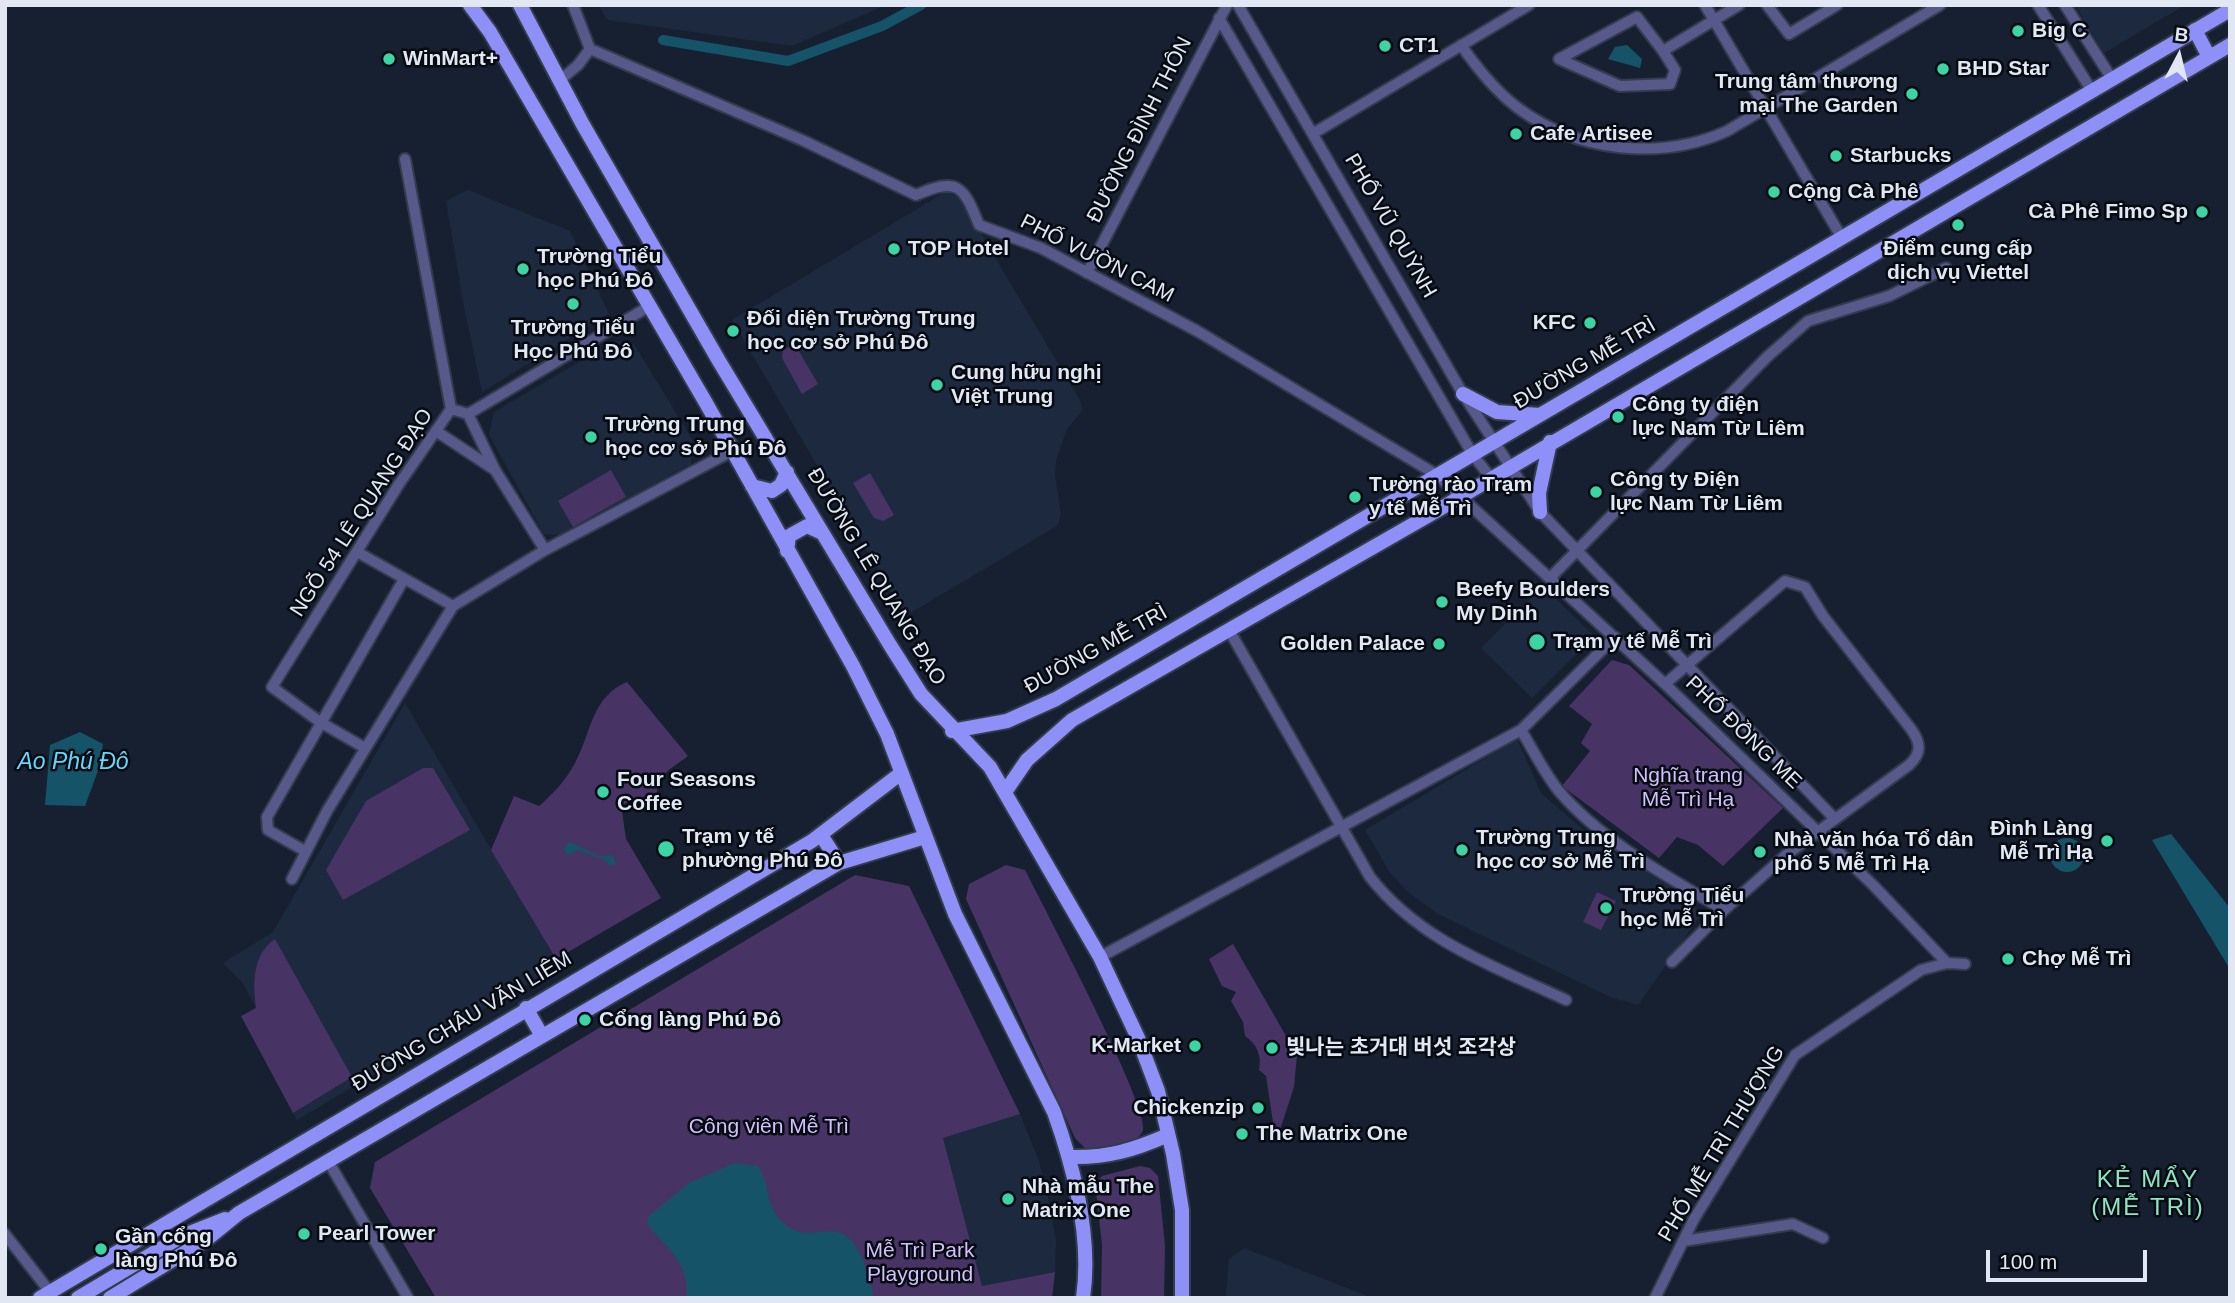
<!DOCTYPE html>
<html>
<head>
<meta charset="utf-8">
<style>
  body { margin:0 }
  #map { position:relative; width:2235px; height:1303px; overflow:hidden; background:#172031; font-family:Helvetica,sans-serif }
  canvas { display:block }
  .frame { position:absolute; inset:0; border:7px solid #e1e8f4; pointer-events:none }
  .north { position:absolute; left:2144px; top:21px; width:70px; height:70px; -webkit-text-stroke:5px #060a11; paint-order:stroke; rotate:7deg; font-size:19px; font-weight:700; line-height:28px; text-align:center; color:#e1e8f4 }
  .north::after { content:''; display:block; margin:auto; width:24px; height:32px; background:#e1e8f4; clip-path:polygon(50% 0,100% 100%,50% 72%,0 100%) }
  .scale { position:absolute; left:1986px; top:1250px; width:161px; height:32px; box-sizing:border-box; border:4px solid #e1e8f4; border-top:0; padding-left:9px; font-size:21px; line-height:24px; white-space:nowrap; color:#e1e8f4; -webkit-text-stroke:5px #060a11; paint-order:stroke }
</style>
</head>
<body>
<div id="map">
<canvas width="2235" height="1303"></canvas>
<div class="frame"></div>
<div class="north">B</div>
<div class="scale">100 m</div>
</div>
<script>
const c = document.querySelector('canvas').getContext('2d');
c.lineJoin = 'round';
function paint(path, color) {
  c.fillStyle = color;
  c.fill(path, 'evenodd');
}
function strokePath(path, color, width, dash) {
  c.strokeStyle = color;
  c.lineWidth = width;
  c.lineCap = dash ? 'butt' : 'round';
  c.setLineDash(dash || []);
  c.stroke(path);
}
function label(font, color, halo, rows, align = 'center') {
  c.font = font + ' Helvetica,"Noto Sans KR",sans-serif';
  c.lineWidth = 5;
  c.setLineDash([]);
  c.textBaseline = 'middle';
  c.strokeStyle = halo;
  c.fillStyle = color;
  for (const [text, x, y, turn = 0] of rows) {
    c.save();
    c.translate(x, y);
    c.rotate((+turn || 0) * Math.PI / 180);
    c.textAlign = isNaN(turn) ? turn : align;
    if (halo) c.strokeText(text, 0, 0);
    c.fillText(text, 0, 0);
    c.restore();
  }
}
paint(new Path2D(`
  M598 5H886L792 46 608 20Z
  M2075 5H2185L2104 53Z
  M468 190 570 231 609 314 482 392 464 307 446 201Z
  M947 191 961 200 1081 402 1082 411 1067 429 1056 460 1055 475 1061 515 1057 526 905 616 732 320Z
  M615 341 634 344 692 439 691 464 560 535 544 534 489 435 494 412Z
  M1543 586 1594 636 1532 698 1481 648Z
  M405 703 559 965 297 1120 241 1016 256 1008 242 982 223 963 273 932Z
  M1517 739 1541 793 1596 841 1691 900 1700 916 1638 1005 1610 997 1438 914 1408 892 1389 871 1365 830Z
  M1020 1114 1039 1161 1048 1198 1056 1240 1055 1272 982 1286 943 1138Z
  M1244 1248 1373 1298H1226L1229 1259Z`), '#1d293f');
paint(new Path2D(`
  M794 343 818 384 802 394 782 358 783 351Z
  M611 470 626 497 573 527 558 501Z
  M870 473 894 515 883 521 874 518 853 483Z
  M1612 660 1629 665 1783 808 1723 866 1698 845 1677 837 1659 858 1562 786 1590 751 1581 743 1592 724 1569 706Z
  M627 682 688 756C674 767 657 774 657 793L621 805 626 839 661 898 556 959 491 850 514 796 539 806C553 794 566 780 575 763 591 734 591 697 627 682Z
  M423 768H433L470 830 343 900 326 870 366 801Z
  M1006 865 1025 870C1043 906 1149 1106 1143 1130 1139 1146 1099 1149 1085 1148L1075 1138 966 899 969 884Z
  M855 875 909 886 1020 1114 943 1138 982 1286 1055 1272 1052 1298H436L370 1188 375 1162Z
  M1597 892 1616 901 1601 930 1583 922Z
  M275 939 352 1077 293 1113 241 1016 256 1008C253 983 252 955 275 939Z
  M1233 944 1297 1055 1294 1087 1276 1142 1266 1076 1259 1070C1262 1056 1257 1044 1245 1036L1243 1022 1231 1001 1236 992 1222 986 1209 959Z
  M1140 1166 1150 1168 1158 1176 1165 1246 1164 1298H1101L1102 1245 1095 1183 1102 1176Z`), '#473465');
paint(new Path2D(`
  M1627 45 1642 59 1640 68 1608 59 1615 47Z
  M80 732 103 744 99 768 85 806 45 805 50 745Z
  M2171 834 2230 908 2228 966 2152 840Z
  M2050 855a17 17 0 1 1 34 0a17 17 0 1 1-34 0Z
  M569 842 600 856 612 855 616 864 610 866 605 860 578 850 567 855 564 849Z
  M735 1163 758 1166C769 1182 766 1205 780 1220 817 1259 849 1186 874 1298H686C692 1269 668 1247 650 1228L647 1222 649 1216 689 1183Z`), '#155468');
strokePath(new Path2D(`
  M663 40 788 61 882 26 921 5`), '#155468', 10);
const minor = new Path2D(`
  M573 5 590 49
  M1238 5 1463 394 1540 512 1834 818
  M1705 5 1842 238
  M1767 5 1789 34 1837 5
  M2038 5 2092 91
  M2065 5 2112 79
  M1219 18 1473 455 1491 478
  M1461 45C1477 68 1495 91 1518 108 1577 152 1661 161 1727 131L1940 5
  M590 49 802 140 916 195C958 177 963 185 979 225L1041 248 1199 332 1437 475 1665 684 1874 886 1947 963 1965 964
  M1663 51 1675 70 1670 84 1620 86 1559 59 1637 17 1663 51 1739 5
  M559 81 578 65 590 49
  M1314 133 1529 5
  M405 159 451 409
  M1087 273 1227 5
  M451 409 468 414 648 307
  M468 414 495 470 545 550
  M436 431 495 470
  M359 553 453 606
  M1551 577 1767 357 1808 321 1889 296 1946 268
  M1229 630 1370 877C1421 942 1494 966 1566 1000
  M1665 684 1785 581 1805 587 1823 616 1911 729C1921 743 1922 753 1909 765L1786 855 1724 910 1672 962
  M1521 730C1533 750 1544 772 1558 790 1600 840 1668 877 1724 910
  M365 748 320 722 272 687 399 484 451 409
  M305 851 268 830 267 817 404 579
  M292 879 327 811 453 606 545 550 732 451
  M1100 957 1521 730 1615 637
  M328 1161 408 1298
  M5 1234 50 1292
  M1683 1241 1793 1224 1823 1238
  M1655 1298 1694 1219 1795 1055 1921 970 1947 963`);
const major = new Path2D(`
  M470 5 490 32 706 403 853 666 887 734 955 914 1054 1112C1074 1168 1092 1237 1083 1298
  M520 5 582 123 719 361 890 645 921 694 990 767 1100 957 1138 1038 1158 1091 1173 1154 1182 1210V1298
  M2195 30 2209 57
  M1463 394 1497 412 1540 415
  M752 486 772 491 781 485 787 472
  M1540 512 1539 493 1550 442
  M787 551 789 536 807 526 822 533
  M952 731 1007 721 1056 699 2230 10
  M1005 792 1027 760 1072 720 1438 510 2230 45
  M821 835 839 863
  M526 1008 542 1036
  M1070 1157C1107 1158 1134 1150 1168 1135
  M40 1298 812 841 900 774
  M78 1298 182 1236 225 1219
  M110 1298 207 1239 239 1213 839 863 925 837`);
strokePath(minor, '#333c4c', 14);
strokePath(major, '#333c4c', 18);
strokePath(minor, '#57598b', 10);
strokePath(major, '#8e90f7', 14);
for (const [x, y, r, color] of [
  [2018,31,7,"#3cd4a4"],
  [1385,46,7,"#3cd4a4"],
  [389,59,7,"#3cd4a4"],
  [1943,69,7,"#3cd4a4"],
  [1912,94,7,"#3cd4a4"],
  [1516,134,7,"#3cd4a4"],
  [1836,156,7,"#3cd4a4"],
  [1774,192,7,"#3cd4a4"],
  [2202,212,7,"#3cd4a4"],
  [1958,225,7,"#3cd4a4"],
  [894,249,7,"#3cd4a4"],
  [523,269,7,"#3cd4a4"],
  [573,304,7,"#3cd4a4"],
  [1590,323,7,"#3cd4a4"],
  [733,331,7,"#3cd4a4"],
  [937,385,7,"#3cd4a4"],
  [1618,417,7,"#3cd4a4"],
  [591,437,7,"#3cd4a4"],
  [1596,492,7,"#3cd4a4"],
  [1355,497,7,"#3cd4a4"],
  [1442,602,7,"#3cd4a4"],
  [1537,642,9,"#3cd4a4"],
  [1439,644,7,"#3cd4a4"],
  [603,792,7,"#3cd4a4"],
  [2107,841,7,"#3cd4a4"],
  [666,849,9,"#3cd4a4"],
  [1462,850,7,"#3cd4a4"],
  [1760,852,7,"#3cd4a4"],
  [1606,908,7,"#3cd4a4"],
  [2008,959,7,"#3cd4a4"],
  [585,1020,7,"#3cd4a4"],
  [1195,1046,7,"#3cd4a4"],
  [1272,1048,7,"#3cd4a4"],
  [1258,1108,7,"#3cd4a4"],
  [1242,1134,7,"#3cd4a4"],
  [1008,1199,7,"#3cd4a4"],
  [304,1234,7,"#3cd4a4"],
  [101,1249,7,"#3cd4a4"]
]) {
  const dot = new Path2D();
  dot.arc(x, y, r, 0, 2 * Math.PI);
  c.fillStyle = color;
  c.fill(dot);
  strokePath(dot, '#060a11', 2.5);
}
label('bold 21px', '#e1e8f4', '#060a11', [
  ["Big C",2032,31],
  ["CT1",1399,46],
  ["WinMart+",403,59],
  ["BHD Star",1957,69],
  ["Trung tâm thương",1898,82,"right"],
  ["mại The Garden",1898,106,"right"],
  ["Cafe Artisee",1530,134],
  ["Starbucks",1850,156],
  ["Cộng Cà Phê",1788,192],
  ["Cà Phê Fimo Sp",2188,212,"right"],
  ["TOP Hotel",908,249],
  ["Điểm cung cấp",1958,249,"center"],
  ["dịch vụ Viettel",1958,273,"center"],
  ["Trường Tiểu",537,257],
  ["học Phú Đô",537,281],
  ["Đối diện Trường Trung",747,319],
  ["học cơ sở Phú Đô",747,343],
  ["KFC",1576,323,"right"],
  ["Trường Tiểu",573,328,"center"],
  ["Học Phú Đô",573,352,"center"],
  ["Cung hữu nghị",951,373],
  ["Việt Trung",951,397],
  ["Công ty điện",1632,405],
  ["lực Nam Từ Liêm",1632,429],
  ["Trường Trung",605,425],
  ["học cơ sở Phú Đô",605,449],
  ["Công ty Điện",1610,480],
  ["lực Nam Từ Liêm",1610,504],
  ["Tường rào Trạm",1369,485],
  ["y tế Mễ Trì",1369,509],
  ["Beefy Boulders",1456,590],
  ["My Dinh",1456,614],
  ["Trạm y tế Mễ Trì",1553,642],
  ["Golden Palace",1425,644,"right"],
  ["Four Seasons",617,780],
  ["Coffee",617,804],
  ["Đình Làng",2093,829,"right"],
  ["Mễ Trì Hạ",2093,853,"right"],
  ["Trạm y tế",682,837],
  ["phường Phú Đô",682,861],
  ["Trường Trung",1476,838],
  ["học cơ sở Mễ Trì",1476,862],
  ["Nhà văn hóa Tổ dân",1774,840],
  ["phố 5 Mễ Trì Hạ",1774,864],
  ["Trường Tiểu",1620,896],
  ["học Mễ Trì",1620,920],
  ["Chợ Mễ Trì",2022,959],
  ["Cổng làng Phú Đô",599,1020],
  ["K-Market",1181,1046,"right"],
  ["빛나는 초거대 버섯 조각상",1286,1048],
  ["Chickenzip",1244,1108,"right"],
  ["The Matrix One",1256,1134],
  ["Nhà mẫu The",1022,1187],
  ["Matrix One",1022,1211],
  ["Pearl Tower",318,1234],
  ["Gần cổng",115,1237],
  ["làng Phú Đô",115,1261]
], 'left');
label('21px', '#e1e8f4', '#060a11', [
  ["ĐƯỜNG ĐÌNH THÔN",1140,130,-63],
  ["PHỐ VŨ QUỲNH",1390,226,60],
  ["PHỐ VƯỜN CAM",1097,259,27],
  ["ĐƯỜNG MỄ TRÌ",1585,364,-30],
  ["NGÕ 54 LÊ QUANG ĐẠO",362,513,-57],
  ["ĐƯỜNG LÊ QUANG ĐẠO",876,577,59],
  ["ĐƯỜNG MỄ TRÌ",1096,650,-29],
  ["PHỐ ĐỒNG ME",1743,733,44],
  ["ĐƯỜNG CHÂU VĂN LIÊM",462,1022,-31],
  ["PHỐ MỄ TRÌ THƯỢNG",1722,1144,-59]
]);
label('21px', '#d3bffc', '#060a11', [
  ["Nghĩa trang",1688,776],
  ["Mễ Trì Hạ",1688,800],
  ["Công viên Mễ Trì",769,1127],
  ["Mễ Trì Park",920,1251],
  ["Playground",920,1275]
]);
label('italic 23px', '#64d6fd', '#060a11', [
  ["Ao Phú Đô",73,763]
]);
c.letterSpacing = '2px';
label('24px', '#8de6c3', '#060a11', [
  ["KẺ MẨY",2148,1180],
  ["(MỄ TRÌ)",2148,1208]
]);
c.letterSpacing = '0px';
</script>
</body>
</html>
